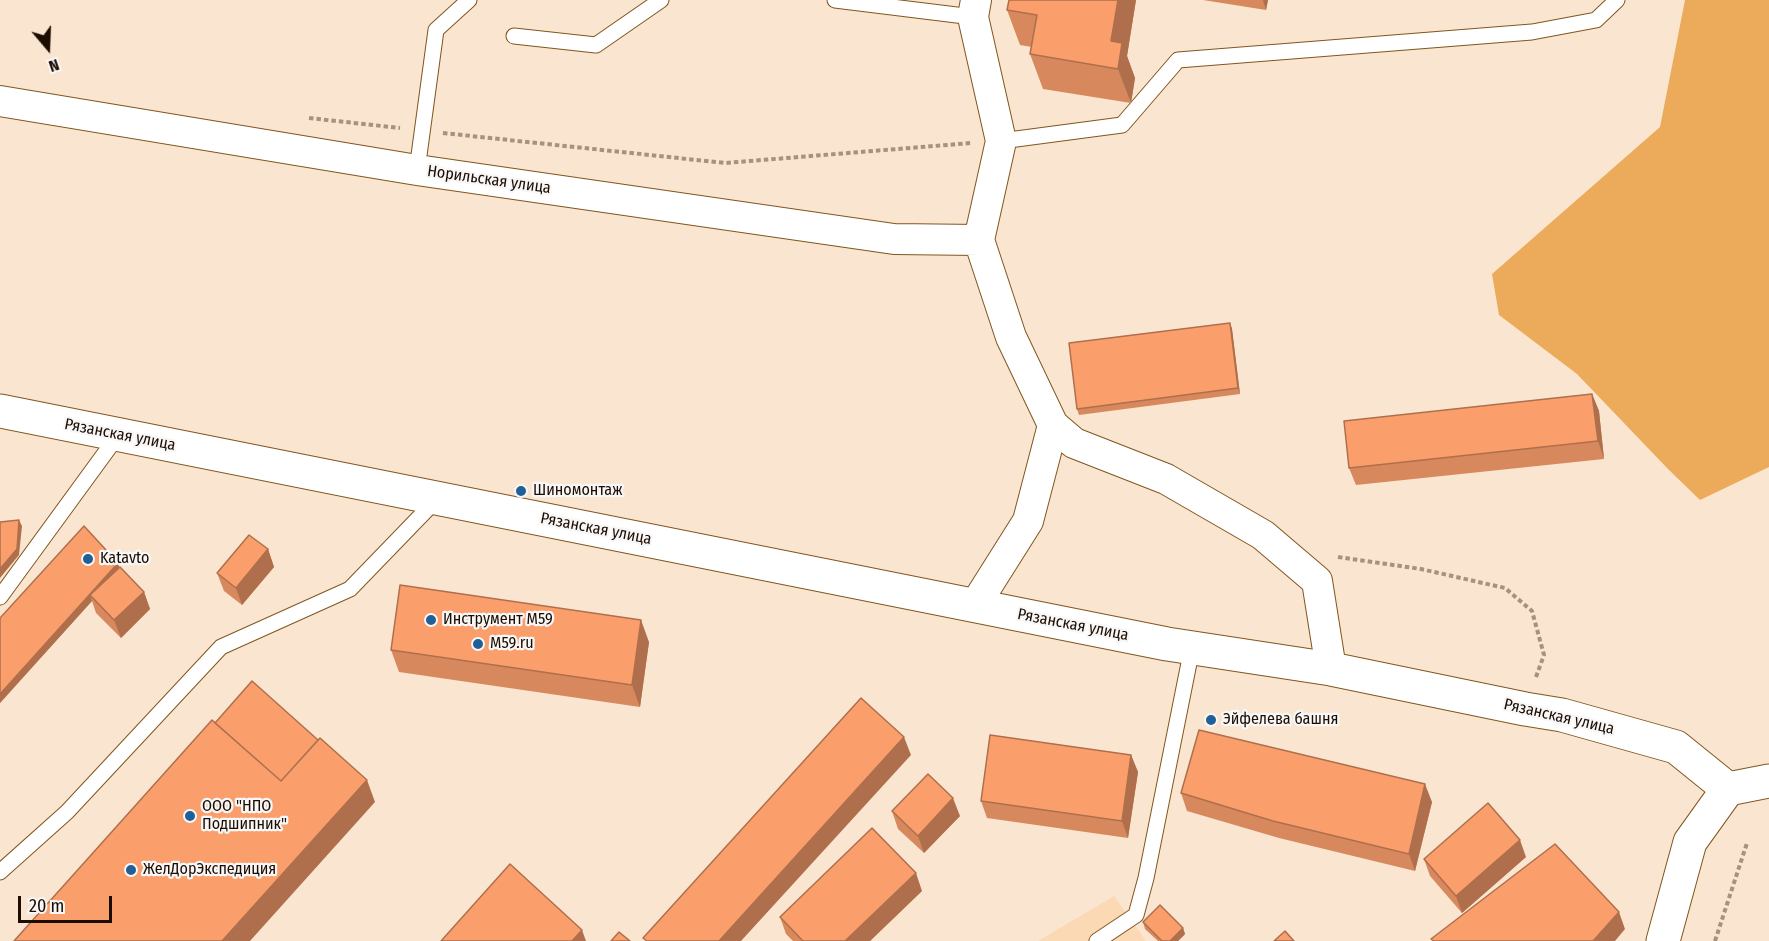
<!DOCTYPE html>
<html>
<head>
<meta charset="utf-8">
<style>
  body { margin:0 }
  #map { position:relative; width:1769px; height:941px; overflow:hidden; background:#fae6d0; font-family:"Fira Sans Condensed",sans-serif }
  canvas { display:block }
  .north { position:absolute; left:18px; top:18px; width:60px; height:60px; -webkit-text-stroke:4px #f7f7f7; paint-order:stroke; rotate:161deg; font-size:16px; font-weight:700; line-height:24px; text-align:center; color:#1d0c00 }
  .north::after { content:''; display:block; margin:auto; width:21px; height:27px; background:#1d0c00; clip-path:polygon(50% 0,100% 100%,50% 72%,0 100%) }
  .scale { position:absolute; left:18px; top:896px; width:94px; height:27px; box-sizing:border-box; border:3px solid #1d0c00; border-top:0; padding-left:8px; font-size:18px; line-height:21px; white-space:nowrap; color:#1d0c00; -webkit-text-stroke:4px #f7f7f7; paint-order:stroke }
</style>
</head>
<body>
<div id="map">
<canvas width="1769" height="941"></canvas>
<div class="north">N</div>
<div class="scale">20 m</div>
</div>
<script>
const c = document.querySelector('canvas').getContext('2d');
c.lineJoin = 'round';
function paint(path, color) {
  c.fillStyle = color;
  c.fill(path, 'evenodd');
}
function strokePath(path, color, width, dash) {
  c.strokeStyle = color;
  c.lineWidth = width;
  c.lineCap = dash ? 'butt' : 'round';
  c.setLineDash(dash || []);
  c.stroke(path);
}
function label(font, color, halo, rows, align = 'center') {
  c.font = font + ' "Fira Sans Condensed",sans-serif';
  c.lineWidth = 4.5;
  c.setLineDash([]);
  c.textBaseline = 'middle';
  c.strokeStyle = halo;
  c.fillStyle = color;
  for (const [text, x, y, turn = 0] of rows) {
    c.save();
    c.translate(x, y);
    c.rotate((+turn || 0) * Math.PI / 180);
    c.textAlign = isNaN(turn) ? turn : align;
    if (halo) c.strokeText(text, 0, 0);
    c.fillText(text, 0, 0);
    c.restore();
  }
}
paint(new Path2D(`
  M1114 896 1146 941H1038Z`), '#fbd9b5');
paint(new Path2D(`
  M1685 0H1769V467L1700 500 1668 469 1577 374 1499 315 1492 274 1660 127Z`), '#ecaa5b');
const lane = new Path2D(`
  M835 0 973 17
  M514 36 596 45 661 0
  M1001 141 1122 125 1178 60 1532 32 1596 20 1617 0
  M417 170 436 30 469 0
  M0 597 119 434
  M0 872 67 812 221 647 350 589 438 498
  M1097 941 1136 915 1146 878 1192 648`);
const street = new Path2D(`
  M0 101 417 170 894 239 979 240
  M1053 425 1074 443 1166 479 1263 535 1317 581 1331 669
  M975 605 1028 521 1053 425 1011 337 979 240 1001 141 973 17 976 0`);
const secondary = new Path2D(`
  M0 411 1167 644 1331 669 1525 709 1562 715 1676 747 1728 789 1769 781
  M1663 941 1690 842 1728 789`);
strokePath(lane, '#81561e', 17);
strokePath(street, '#81561e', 32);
strokePath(secondary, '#81561e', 35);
strokePath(new Path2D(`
  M309 118 400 128
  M443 133 725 163 971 143
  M1338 557 1421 569 1505 588 1532 611 1544 655 1536 677
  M1715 941 1747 843`), '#a59280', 4, [4.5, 3]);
strokePath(lane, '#fff', 15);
strokePath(street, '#fff', 30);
strokePath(secondary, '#fff', 33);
paint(new Path2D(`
  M1009 0H1136L1127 56 1135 78 1131 103 1043 89 1030 54 1032 47 1020 45 1007 10Z
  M1203 0H1268L1266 10Z
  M1230 323 1232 329 1240 394 1079 415 1077 409Z
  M1592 394 1599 411 1604 459 1356 485 1349 468Z
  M268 549 274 567 242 605 224 591 217 573Z
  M120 567 144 592 150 609 121 638 96 613 92 601 0 703V618Z
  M649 642 640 707 399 672 391 650Z
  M1131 755 1138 772 1128 838 987 818 981 801Z
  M1181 793 1432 802 1415 871 1279 838 1187 811Z
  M892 811 960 816 924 853 898 829Z
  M1526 857 1462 913 1430 876 1424 859Z
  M922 891 870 941H793L786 934 780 917Z
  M1143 922 1183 928 1185 934 1178 941H1158L1145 929Z`), '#d7895d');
paint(new Path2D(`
  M1118 0H1136L1127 56 1135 78 1131 103 1118 69 1111 41Z
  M1263 0H1268L1266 10Z
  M1230 323 1232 329 1240 394 1238 388Z
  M1592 394 1599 411 1604 459 1598 441Z
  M19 520 22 526 19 555 0 578V569Z
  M268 549 274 567 242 605 236 588Z
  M118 563 120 569 90 595 92 601 0 703V694Z
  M144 592 150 609 121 638 114 620Z
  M641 620 649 642 640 707 632 685Z
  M904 737 911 755 741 941H719Z
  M1131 755 1138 772 1128 838 1122 821Z
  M367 780 375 802 250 941H222Z
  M1425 784 1432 802 1415 871 1409 854Z
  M953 798 960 816 924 853 918 836Z
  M1520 840 1526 857 1462 913 1456 896Z
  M916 873 922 891 870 941H845Z
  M1619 912 1625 929 1615 941H1593Z
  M1183 928 1185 934 1178 941H1170Z
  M582 930 586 941H572Z`), '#af6f4c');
const building = new Path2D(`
  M1009 0H1118L1111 41 1122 43 1118 69 1030 54 1037 15 1007 10Z
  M1230 323 1238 388 1077 409 1069 343Z
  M1592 394 1598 441 1349 468 1344 421Z
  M19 520 17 549 0 569V522Z
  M84 526 118 563 0 694V618Z
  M249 535 268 549 236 588 217 573Z
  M120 567 144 592 114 620 90 595Z
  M400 585 641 620 632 685 391 650Z
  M252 681 318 740 281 781 215 723Z
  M861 698 904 737 719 941H647L643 938Z
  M212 720 281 781 320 738 367 780 222 941H14Z
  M1199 730 1425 784 1409 854 1273 821 1181 793Z
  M990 735 1131 755 1122 821 981 801Z
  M928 774 953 798 918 836 892 811Z
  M1488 803 1520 840 1456 896 1424 859Z
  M872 828 916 873 845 941H803L780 917Z
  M1555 844 1619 912 1593 941H1434L1431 939Z
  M510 864 582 930 572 941H441Z
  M1160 905 1183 928 1170 941H1162L1143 922Z
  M1285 931 1294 941H1274Z
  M619 932 630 941H611Z`);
paint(building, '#fa9f6c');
strokePath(building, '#af6f4c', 1.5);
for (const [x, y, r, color] of [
  [521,491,6,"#225f96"],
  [88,559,6,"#225f96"],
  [431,620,6,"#225f96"],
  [478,644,6,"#225f96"],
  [1211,720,6,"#225f96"],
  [190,816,6,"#225f96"],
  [131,870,6,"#225f96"]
]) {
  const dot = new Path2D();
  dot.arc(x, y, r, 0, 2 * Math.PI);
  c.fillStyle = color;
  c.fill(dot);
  strokePath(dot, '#f7f7f7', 2);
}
label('16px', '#1d0c00', '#f7f7f7', [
  ["Норильская улица",489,180,8],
  ["Рязанская улица",120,435,11],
  ["Рязанская улица",596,529,11],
  ["Рязанская улица",1073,625,11],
  ["Рязанская улица",1559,717,13]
]);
label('16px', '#1d0c00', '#f7f7f7', [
  ["Шиномонтаж",533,491],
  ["Katavto",100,559],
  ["Инструмент М59",443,620],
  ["M59.ru",490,644],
  ["Эйфелева башня",1223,720],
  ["ООО \"НПО",202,807],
  ["Подшипник\"",202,825],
  ["ЖелДорЭкспедиция",143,870]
], 'left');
</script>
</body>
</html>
